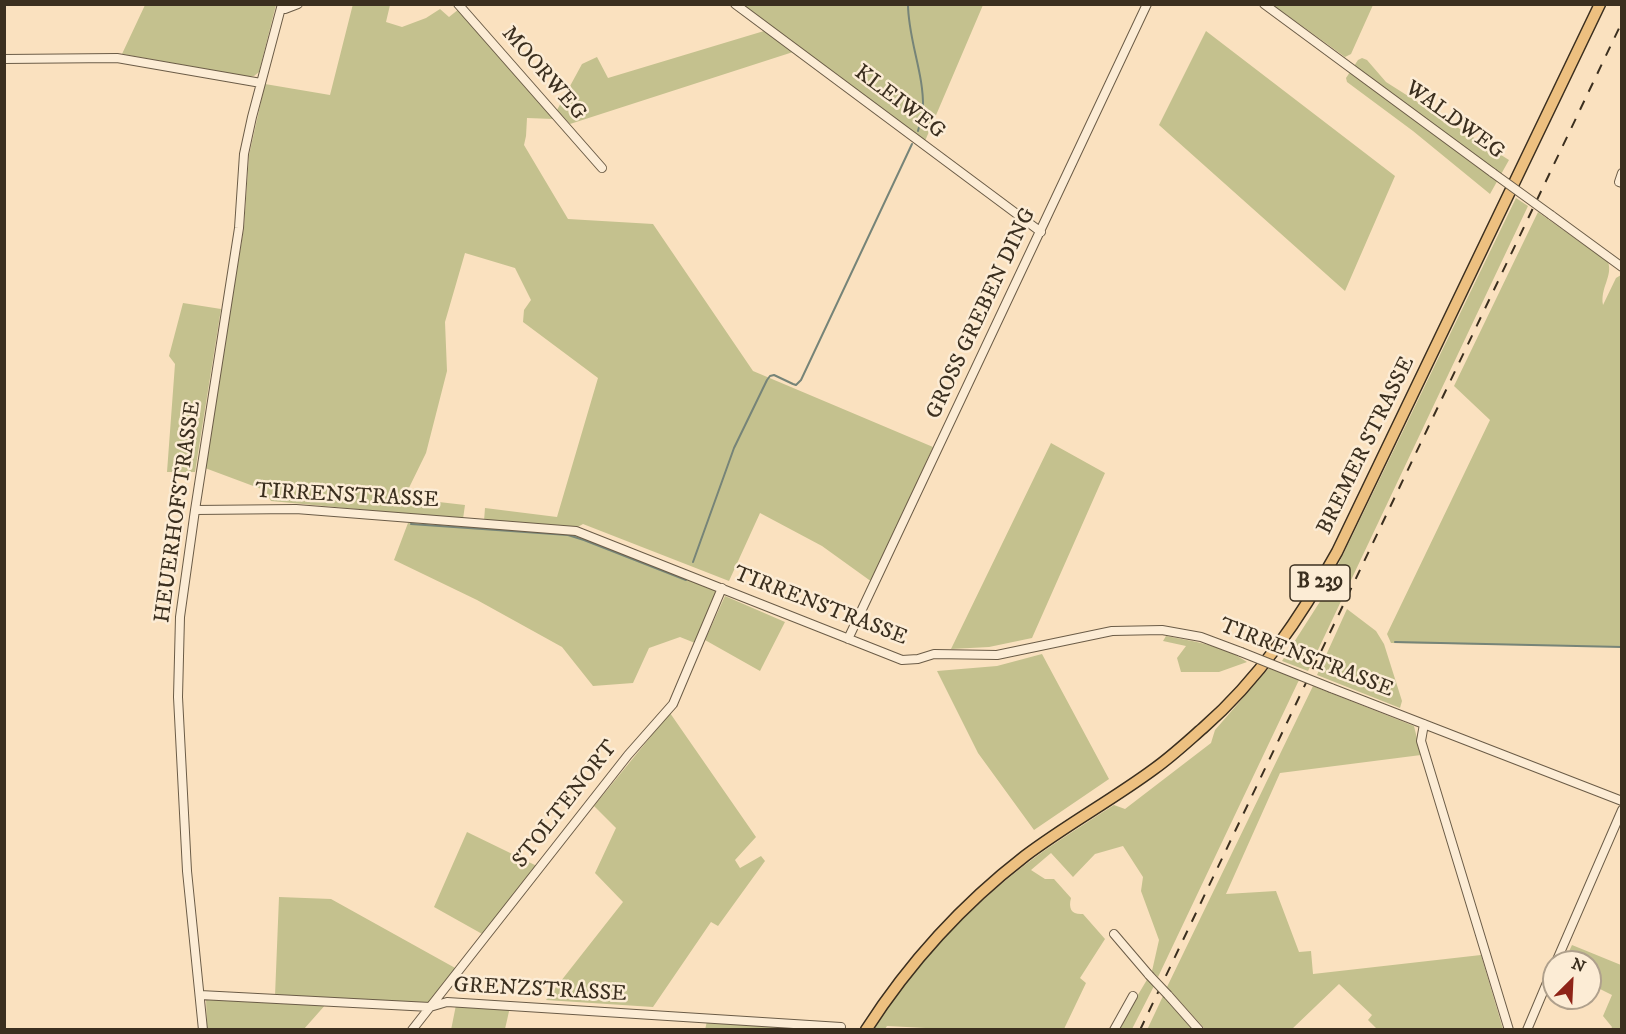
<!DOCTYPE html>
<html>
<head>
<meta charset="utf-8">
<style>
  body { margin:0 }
  #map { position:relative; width:1626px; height:1034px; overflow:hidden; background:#fae1bf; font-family:"IM FELL DW Pica",serif }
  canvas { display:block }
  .frame { position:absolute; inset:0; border:6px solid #3b2f1f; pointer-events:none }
  .north { position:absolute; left:1542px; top:950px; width:60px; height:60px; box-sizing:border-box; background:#fcecd5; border:2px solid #afa08c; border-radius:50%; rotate:24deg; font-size:16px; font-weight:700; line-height:24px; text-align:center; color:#3b2f1f }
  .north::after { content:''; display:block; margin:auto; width:21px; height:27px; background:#8f2418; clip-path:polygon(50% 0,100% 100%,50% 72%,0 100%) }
</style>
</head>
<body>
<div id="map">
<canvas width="1626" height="1034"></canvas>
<div class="frame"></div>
<div class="north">N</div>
</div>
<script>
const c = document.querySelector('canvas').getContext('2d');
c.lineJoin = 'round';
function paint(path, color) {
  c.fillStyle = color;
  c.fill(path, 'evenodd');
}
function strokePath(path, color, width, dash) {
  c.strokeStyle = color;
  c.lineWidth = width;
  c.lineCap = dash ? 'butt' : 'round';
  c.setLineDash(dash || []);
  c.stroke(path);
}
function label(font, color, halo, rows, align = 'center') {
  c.font = font + ' "IM FELL DW Pica",serif';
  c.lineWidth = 5;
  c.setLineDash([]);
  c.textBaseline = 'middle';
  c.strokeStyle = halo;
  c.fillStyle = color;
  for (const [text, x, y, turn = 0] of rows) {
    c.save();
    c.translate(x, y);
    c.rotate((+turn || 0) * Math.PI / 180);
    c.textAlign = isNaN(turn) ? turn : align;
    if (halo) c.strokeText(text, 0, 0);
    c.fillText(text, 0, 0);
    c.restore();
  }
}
paint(new Path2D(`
  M353 4 390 5 386 22 402 27 426 18 440 9 449 17 459 9 554 119 527 118 526 136 524 145 568 219 653 224 753 371 933 447 872 582 822 546 760 513 729 581 583 524 576 528 484 521 485 508 557 517 598 378 523 322 524 310 531 300 515 268 465 253 445 322 447 371 426 453 404 498 465 505 463 519 271 501 264 490 205 468 244 227 249 155 265 84 330 95Z
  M145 5H276L259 72 254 76H246L122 54Z
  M743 5H983L925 141Z
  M1273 5H1373L1351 54 1345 57Z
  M764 31 793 52 570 124 557 110 582 64 597 57 608 78Z
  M1206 31 1395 176 1345 291 1159 125Z
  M1362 58 1367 60 1386 82 1509 160 1490 194 1413 131 1347 82 1346 78 1358 60Z
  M1516 198 1528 206 1308 671 1282 661 1321 600Z
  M1538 212 1608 262C1613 276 1600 288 1603 305L1616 278 1621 275V647L1391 643 1387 634 1490 420 1454 386Z
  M183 303 221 309 195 472H167L175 364 169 356Z
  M1051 443 1105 473 1032 638 989 647 951 649Z
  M408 523 574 534 719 589 695 643 680 637 649 648 633 683 593 686 562 647 477 600 394 560Z
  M725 596 785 622 760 671 705 640Z
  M1347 609 1376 631 1384 644 1402 701 1400 708 1317 675Z
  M1166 636C1193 641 1225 646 1247 662L1219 672H1181L1177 658 1186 646 1163 641Z
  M1042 654 1109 779 1034 830 978 753 937 671 997 666Z
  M1269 668 1299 680 1158 977 1152 971 1159 940 1141 891 1143 877 1123 846 1095 854 1073 877 1051 853 1031 870 1045 879H1054L1071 898C1068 909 1072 915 1083 914L1105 939 1080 978 1086 983 1064 1029 964 1030 887 1026 885 1029 873 1030C915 962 983 893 1048 848 1070 833 1092 819 1114 805L1125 809 1211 743 1215 730Z
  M1313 686 1414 726 1421 755 1280 773 1226 894 1276 891 1299 952 1311 951 1313 974 1481 955 1503 1029H1377L1368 1020 1372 1015 1339 984 1292 1029H1205L1167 987Z
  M670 713 756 837 735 860 740 868 761 856 765 861 718 926 711 922 653 1007 546 1000 623 902 595 873 616 828 594 806Z
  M467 832 539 867 484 935 434 907Z
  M279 897 331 899 457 969 428 1004 275 996Z
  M1572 945 1621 965V1029H1611L1612 1027 1603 1016 1612 995 1590 984V962H1564Z
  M1148 978 1154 986 1132 1029 1117 1030Z
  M1163 996 1193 1030H1147Z
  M206 998 327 1003 304 1029 207 1030Z
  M456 1005 510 1007 505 1029 451 1030Z
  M707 1021 827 1030H705Z`), '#c4c18e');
strokePath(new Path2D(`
  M908 4C908 39 924 73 923 108 923 115 920 123 918 131
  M411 524 568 535 584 540 686 580
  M693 562 734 448 767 380 770 376 774 375 793 384 796 385 801 380 912 144
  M1395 642 1622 647`), '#768478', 2);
const minor = new Path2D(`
  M458 4 602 168
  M735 4 1041 232
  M1264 4 1493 173
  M281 8 285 9 298 4
  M4 59 117 58 261 83
  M1622 173 1619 182 1622 183
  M1551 215 1622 267
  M195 510 296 509 576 531 902 660 918 659 934 654 997 655 1112 631 1162 630 1201 637 1241 652
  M848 639 1147 4
  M1331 688 1622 801
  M1424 724 1421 741 1509 1030
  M1114 934 1149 975
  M1556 962 1622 810
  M200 995 430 1007 447 1002 841 1027
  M1168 995 1199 1030
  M203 1030 187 871 178 697 180 617 195 510 239 228 244 154 252 117 282 4
  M412 1030 628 755 673 704 722 588
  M1114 1030 1133 996
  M1527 1030 1554 966`);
const major = new Path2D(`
  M866 1030C909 963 963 904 1025 856 1066 825 1112 800 1154 769 1171 757 1187 742 1203 728 1259 679 1301 617 1337 552L1600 4`);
strokePath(minor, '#6b5c47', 10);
strokePath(major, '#3b2f1f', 13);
strokePath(minor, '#fcecd5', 8);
strokePath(major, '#edc080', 10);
strokePath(new Path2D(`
  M1140 1030 1622 22`), '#3b2f1f', 2, [10, 10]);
const minorBridge = new Path2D(`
  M1493 173 1551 215
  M1241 652 1331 688
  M1149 975 1168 995`);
strokePath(minorBridge, '#6b5c47', 10, []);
strokePath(minorBridge, '#fcecd5', 8);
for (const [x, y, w] of [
  [1320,583,60]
]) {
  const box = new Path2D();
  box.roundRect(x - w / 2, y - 18, w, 36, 4.5);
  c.fillStyle = '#fcecd5';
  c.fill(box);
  strokePath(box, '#3b2f1f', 1.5);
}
label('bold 21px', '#3b2f1f', null, [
  ["B 239",1320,583]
]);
label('22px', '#3b2f1f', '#fcecd5', [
  ["MOORWEG",543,74,49],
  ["KLEIWEG",899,103,37],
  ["WALDWEG",1454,121,36],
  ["GROSS GREBEN DING",982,314,-65],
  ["BREMER STRASSE",1367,446,-64],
  ["TIRRENSTRASSE",347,497,3],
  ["HEUERHOFSTRASSE",179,512,-82],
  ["TIRRENSTRASSE",820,607,21],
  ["TIRRENSTRASSE",1306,659,21],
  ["STOLTENORT",566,805,-52],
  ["GRENZSTRASSE",540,991,3]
]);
</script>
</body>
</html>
